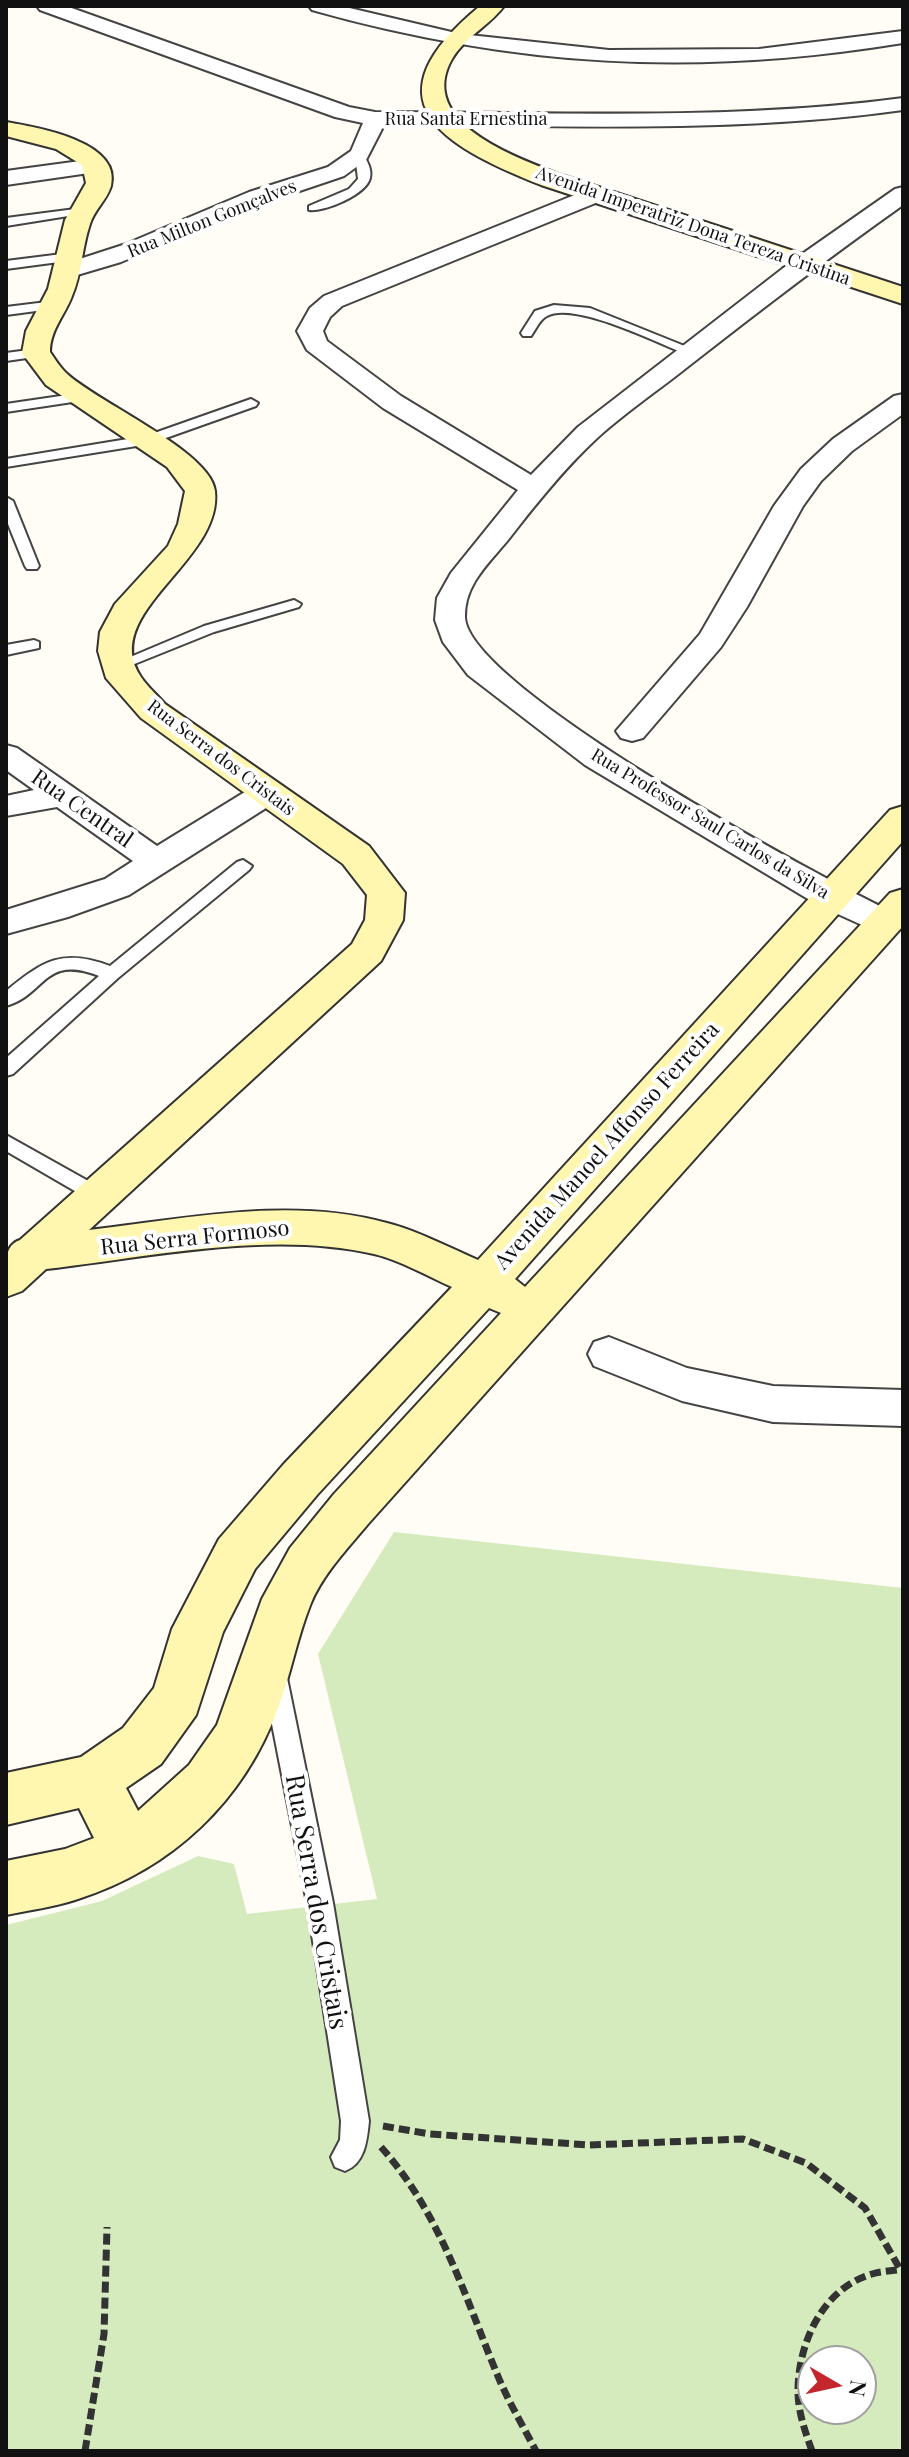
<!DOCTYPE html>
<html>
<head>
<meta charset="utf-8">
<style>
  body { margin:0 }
  #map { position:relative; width:909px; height:2457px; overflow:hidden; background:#fffdf5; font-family:"Playfair Display",serif }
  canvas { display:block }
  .frame { position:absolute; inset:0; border:8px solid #111; pointer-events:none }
  .north { position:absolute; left:797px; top:2345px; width:80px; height:80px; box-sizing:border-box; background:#fff; border:2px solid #a0a0a0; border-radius:50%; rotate:99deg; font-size:22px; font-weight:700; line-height:32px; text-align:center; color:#111 }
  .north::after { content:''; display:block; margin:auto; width:28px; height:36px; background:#c4262e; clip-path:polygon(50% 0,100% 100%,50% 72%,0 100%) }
</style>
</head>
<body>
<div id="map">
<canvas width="909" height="2457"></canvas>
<div class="frame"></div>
<div class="north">N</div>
</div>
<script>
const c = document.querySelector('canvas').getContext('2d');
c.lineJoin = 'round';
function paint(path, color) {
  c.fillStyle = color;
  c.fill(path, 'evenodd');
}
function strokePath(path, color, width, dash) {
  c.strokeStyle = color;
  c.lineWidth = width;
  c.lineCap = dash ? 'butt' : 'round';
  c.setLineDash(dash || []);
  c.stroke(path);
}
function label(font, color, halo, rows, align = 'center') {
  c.font = font + ' "Playfair Display",serif';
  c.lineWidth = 8;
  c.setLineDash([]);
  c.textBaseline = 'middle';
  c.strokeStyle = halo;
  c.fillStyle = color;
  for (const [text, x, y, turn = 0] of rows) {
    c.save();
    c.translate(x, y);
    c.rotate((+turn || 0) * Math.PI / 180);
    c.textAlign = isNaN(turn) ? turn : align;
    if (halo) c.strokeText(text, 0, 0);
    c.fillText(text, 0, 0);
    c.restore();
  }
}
paint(new Path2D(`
  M394 1532 903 1588V2451H6V1925L102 1901 198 1856 234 1864 247 1914 377 1899 318 1654ZM813 2361H861V2409H813Z`), '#d5ebbd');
const lane = new Path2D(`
  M355 154H363C367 161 372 169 370 178 366 195 324 212 309 210V206L349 189 358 179Z
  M83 208 87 209V213L6 226V218Z
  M70 253 76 257 74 260 6 269V261Z
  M55 301 61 305 59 308 6 315V307Z
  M554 305 590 308 697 351 686 354C657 343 574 301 547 316 540 319 536 329 531 336H523L521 333 535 311Z
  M36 349 41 350V356L6 361V353Z
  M81 393 86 394V400L6 412V404Z
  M251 399 258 403 256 406 149 444 6 467V459L146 436Z
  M6 497 13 501 39 566 37 569H27L25 566 6 519Z
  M294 600 301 604 299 607 214 632 122 669 117 671 109 666 204 626Z
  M34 640 39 642V648L6 655V645Z
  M243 860 252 866 249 870 118 978 13 1074 6 1076V1058L99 976C43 954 46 995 6 1006V991C43 961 62 948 110 966L237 862Z
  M6 1135 106 1191 109 1196 106 1201H92L6 1151Z
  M275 1667 283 1670 287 1678 333 1903 369 2121C367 2141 365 2163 345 2171L335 2167 331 2157 340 2140 341 2121 307 1903 263 1678 267 1670Z`);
const street = new Path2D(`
  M37 6H66L349 107 375 112C550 112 730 121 903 98V110C732 134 556 125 384 125L366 160 344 176 252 207 121 262 67 278 58 276 55 271 58 266 126 244 249 192 328 167 351 151 363 123 335 117 40 10Z
  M309 6H341L460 34 609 50 759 49 903 31V43C695 77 515 67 312 10Z
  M95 159 106 166 103 171 6 185V171Z
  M903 187V205C831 256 760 310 690 365 659 390 624 413 595 440 563 470 535 505 508 540 489 563 464 585 465 617 467 687 827 882 897 914L902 922 897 930 885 934 873 930 818 905 585 765 468 675 443 642 435 620 437 598 451 573 518 490 383 408 307 350 297 331 310 308 324 296 587 190H603L606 195 603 200 342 306 330 317 323 331 327 341 401 396 531 475 578 427 795 259 895 189Z
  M903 394V414L852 451 821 481 803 506 747 607 721 647 643 738 632 741 621 738 616 731 700 634 774 506 801 469 833 439 894 396Z
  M6 745 17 748 157 846 253 787 265 784 277 787 281 794 277 801 129 895 68 917 6 934V910L105 879 133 861 57 807 6 816V796L34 790 6 770Z
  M609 1337 687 1368 773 1386 903 1390V1426L773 1422 682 1401 594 1366 588 1354 594 1342Z`);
const secondary = new Path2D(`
  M480 6H504C489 26 465 37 452 59 416 122 515 157 559 174L903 287V304L541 185C438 144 366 100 480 6Z
  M6 122C35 127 122 141 111 186 107 200 94 210 90 224 82 247 82 273 72 296 65 315 50 330 50 352 55 359 59 366 65 372 94 401 211 451 215 491 223 561 98 613 141 677 147 686 157 695 165 704L369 846 405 893 403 920 381 961 89 1230C186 1219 290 1196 387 1223 418 1231 448 1247 478 1260L890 810 903 806V841L515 1279 525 1287 890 893 903 889V926L368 1524C348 1548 323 1574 311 1603 297 1637 291 1674 278 1708 244 1801 172 1869 78 1899 54 1907 30 1910 6 1915V1861L65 1849 94 1838 79 1808 6 1825V1773L81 1757 123 1728 154 1688 172 1629 219 1539 283 1465 452 1287C427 1276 400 1260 374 1254 272 1230 149 1257 46 1269L22 1291 6 1297C6 1278 0 1246 20 1240L352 944 365 920 367 895 343 864 141 718 106 678 98 651 100 632 115 604 168 546 178 524 185 491 167 467 46 385 22 353 26 331 48 289 65 220 86 183 82 165 56 149 6 136ZM489 1308 501 1313 334 1494 290 1548 262 1599 217 1725 189 1765 138 1811 126 1788 161 1764 196 1715 223 1632 255 1569 317 1495Z`);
strokePath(lane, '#444', 4);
strokePath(street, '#444', 4);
strokePath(secondary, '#333', 4);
strokePath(new Path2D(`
  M383 2126 430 2134 589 2145 743 2139 806 2163 865 2208 900 2269
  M381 2147C440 2213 464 2294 497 2374 508 2401 523 2426 536 2451
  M85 2451 104 2334 107 2227
  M812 2451C805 2431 798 2412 798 2391 798 2343 823 2288 872 2274 882 2271 893 2271 903 2269`), '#333', 7, [11, 5]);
paint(lane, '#fff');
paint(street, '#fff');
paint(secondary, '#fff6b0');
label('18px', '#111', '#fff', [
  ["Rua Santa Ernestina",466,119],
  ["Rua Milton Gomçalves",212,219,-22],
  ["Avenida Imperatriz Dona Tereza Cristina",693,226,19],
  ["Rua Serra dos Cristais",221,758,37],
  ["Rua Professor Saul Carlos da Silva",710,824,31]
]);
label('22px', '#111', '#fff', [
  ["Rua Central",82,809,35],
  ["Avenida Manoel Affonso Ferreira",607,1146,-48],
  ["Rua Serra Formoso",195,1238,-6]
]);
label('26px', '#111', '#fff', [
  ["Rua Serra dos Cristais",316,1902,80]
]);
</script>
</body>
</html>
